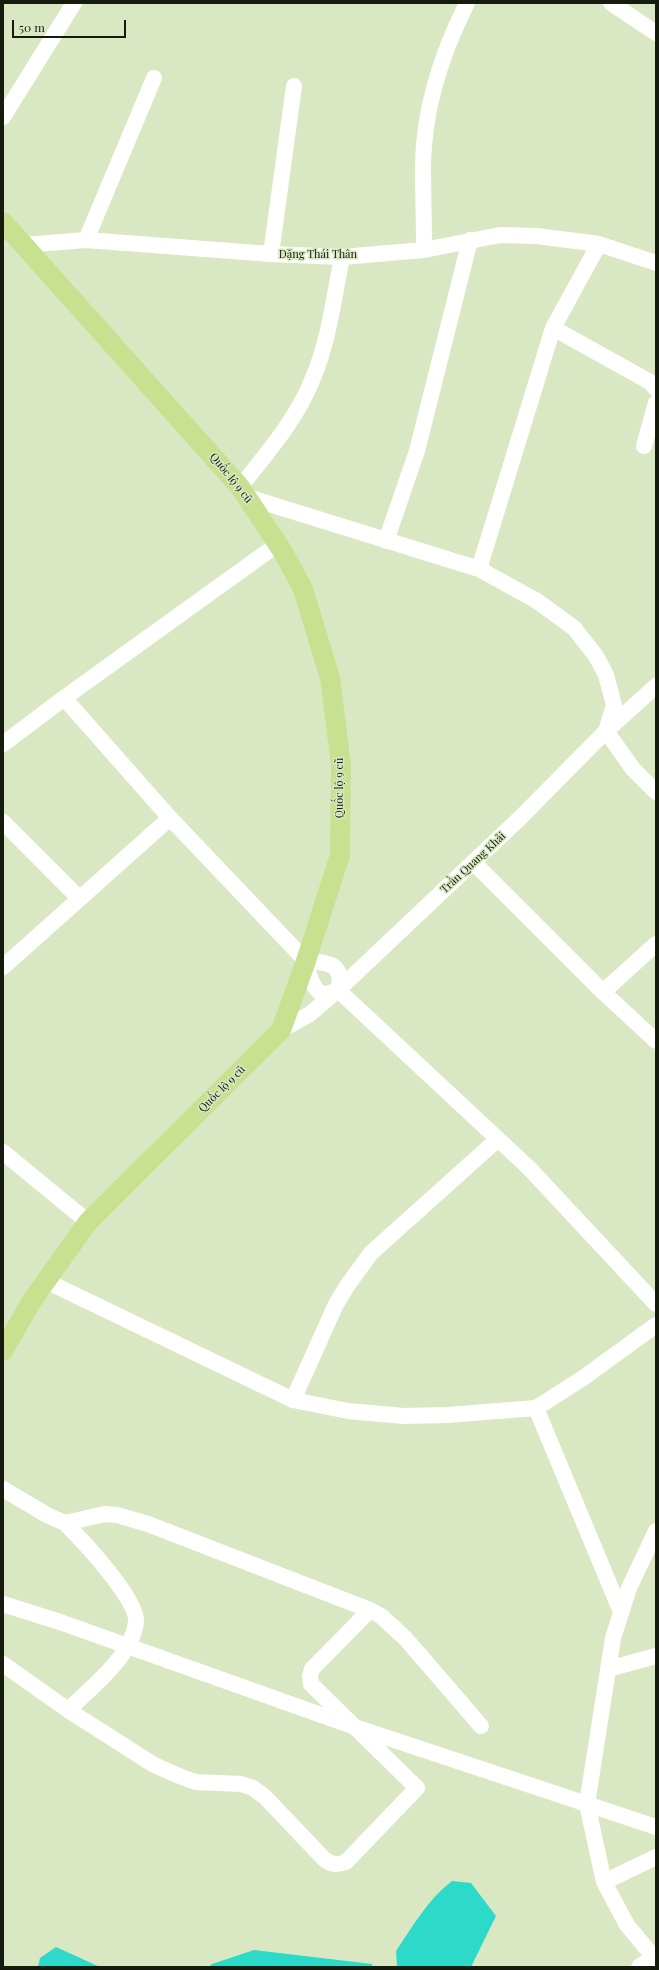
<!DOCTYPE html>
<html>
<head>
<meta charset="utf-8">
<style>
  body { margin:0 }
  #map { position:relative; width:659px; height:1970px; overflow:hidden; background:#d9e8c2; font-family:"Playfair Display",serif }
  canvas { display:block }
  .frame { position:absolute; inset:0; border:4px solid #161b0e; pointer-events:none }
  .scale { position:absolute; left:12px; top:20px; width:114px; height:18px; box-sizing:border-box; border:2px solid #161b0e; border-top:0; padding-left:5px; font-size:12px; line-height:14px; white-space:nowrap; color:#161b0e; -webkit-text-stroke:3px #d9e8c2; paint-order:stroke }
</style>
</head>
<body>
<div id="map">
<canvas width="659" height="1970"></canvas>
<div class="frame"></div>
<div class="scale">50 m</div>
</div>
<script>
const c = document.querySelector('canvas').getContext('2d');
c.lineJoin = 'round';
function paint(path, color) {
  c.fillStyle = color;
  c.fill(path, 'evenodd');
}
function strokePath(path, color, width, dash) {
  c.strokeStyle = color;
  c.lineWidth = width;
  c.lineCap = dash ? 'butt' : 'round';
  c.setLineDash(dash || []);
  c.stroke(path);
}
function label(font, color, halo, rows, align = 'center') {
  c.font = font + ' "Playfair Display",serif';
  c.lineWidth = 3;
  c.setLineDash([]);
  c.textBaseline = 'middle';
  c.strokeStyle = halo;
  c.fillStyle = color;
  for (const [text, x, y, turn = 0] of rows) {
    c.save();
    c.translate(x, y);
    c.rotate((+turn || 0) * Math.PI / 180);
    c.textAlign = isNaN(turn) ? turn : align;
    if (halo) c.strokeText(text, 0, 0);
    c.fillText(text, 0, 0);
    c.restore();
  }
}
paint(new Path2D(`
  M452 1881 471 1883 496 1916 471 1967H397L396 1951C413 1926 428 1899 452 1881Z
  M56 1947 100 1967H38L40 1958Z
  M254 1950 372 1964V1967H209L212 1964Z`), '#2ddaca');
strokePath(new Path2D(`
  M611 3 656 33
  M3 117 74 3
  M86 240 154 78
  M24 245 86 240 271 254 342 257 424 250 500 235 537 236 599 244 656 263
  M424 250C424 221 423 193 423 164 424 108 442 53 467 3
  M271 254 294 86
  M553 328 650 382 656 389
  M644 446 656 403
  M240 487C267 453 297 419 313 378 329 340 334 297 342 257
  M247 497 479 569 537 601 574 628 596 656 606 675 614 705 606 731 633 769 656 792
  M386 541 417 451 470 240
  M479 569 553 328 599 244
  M64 698 170 818 306 961C309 975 311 987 323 995L338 990
  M3 744 64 698 278 544
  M3 822 79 898
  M473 862 603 992 656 1041
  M306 961C328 962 345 964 338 990
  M3 967 170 818
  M338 990 529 1168 656 1304
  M603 992 656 944
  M281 1030 310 1014 338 990 520 818 606 731 656 686
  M3 1152 88 1222
  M46 1281 293 1400 348 1411 404 1416 448 1415 536 1408 583 1378 656 1325
  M293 1400 336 1304 347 1286 371 1253 498 1139
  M536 1408 621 1612
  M3 1489 47 1515 65 1523 105 1514 117 1515 148 1524 370 1610 381 1616 406 1639 481 1726
  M65 1523C81 1539 139 1600 136 1623 131 1657 91 1688 68 1710
  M656 1531 629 1588 613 1638 587 1804 604 1882 627 1925 656 1960
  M3 1604 60 1622 355 1727 656 1827
  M3 1664 68 1710 154 1765 184 1778 196 1782 241 1784 253 1788 265 1797 325 1860C333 1865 337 1865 346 1862L417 1788 311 1684 310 1676 312 1669 370 1610
  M608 1669 656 1656
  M604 1882 656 1857
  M639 1967 654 1957`), '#fff', 16);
strokePath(new Path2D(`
  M3 222 240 487 283 552 303 589 330 678 341 765 340 855 306 961 281 1030 88 1222 31 1302 3 1351`), '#c8e191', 20);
label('11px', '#161b0e', '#d9e8c2', [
  ["Đặng Thái Thân",318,255],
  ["Quốc lộ 9 cũ",231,478,51],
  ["Quốc lộ 9 cũ",340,788,-90],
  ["Trần Quang Khải",473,863,-43],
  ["Quốc lộ 9 cũ",222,1089,-45]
]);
</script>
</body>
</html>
